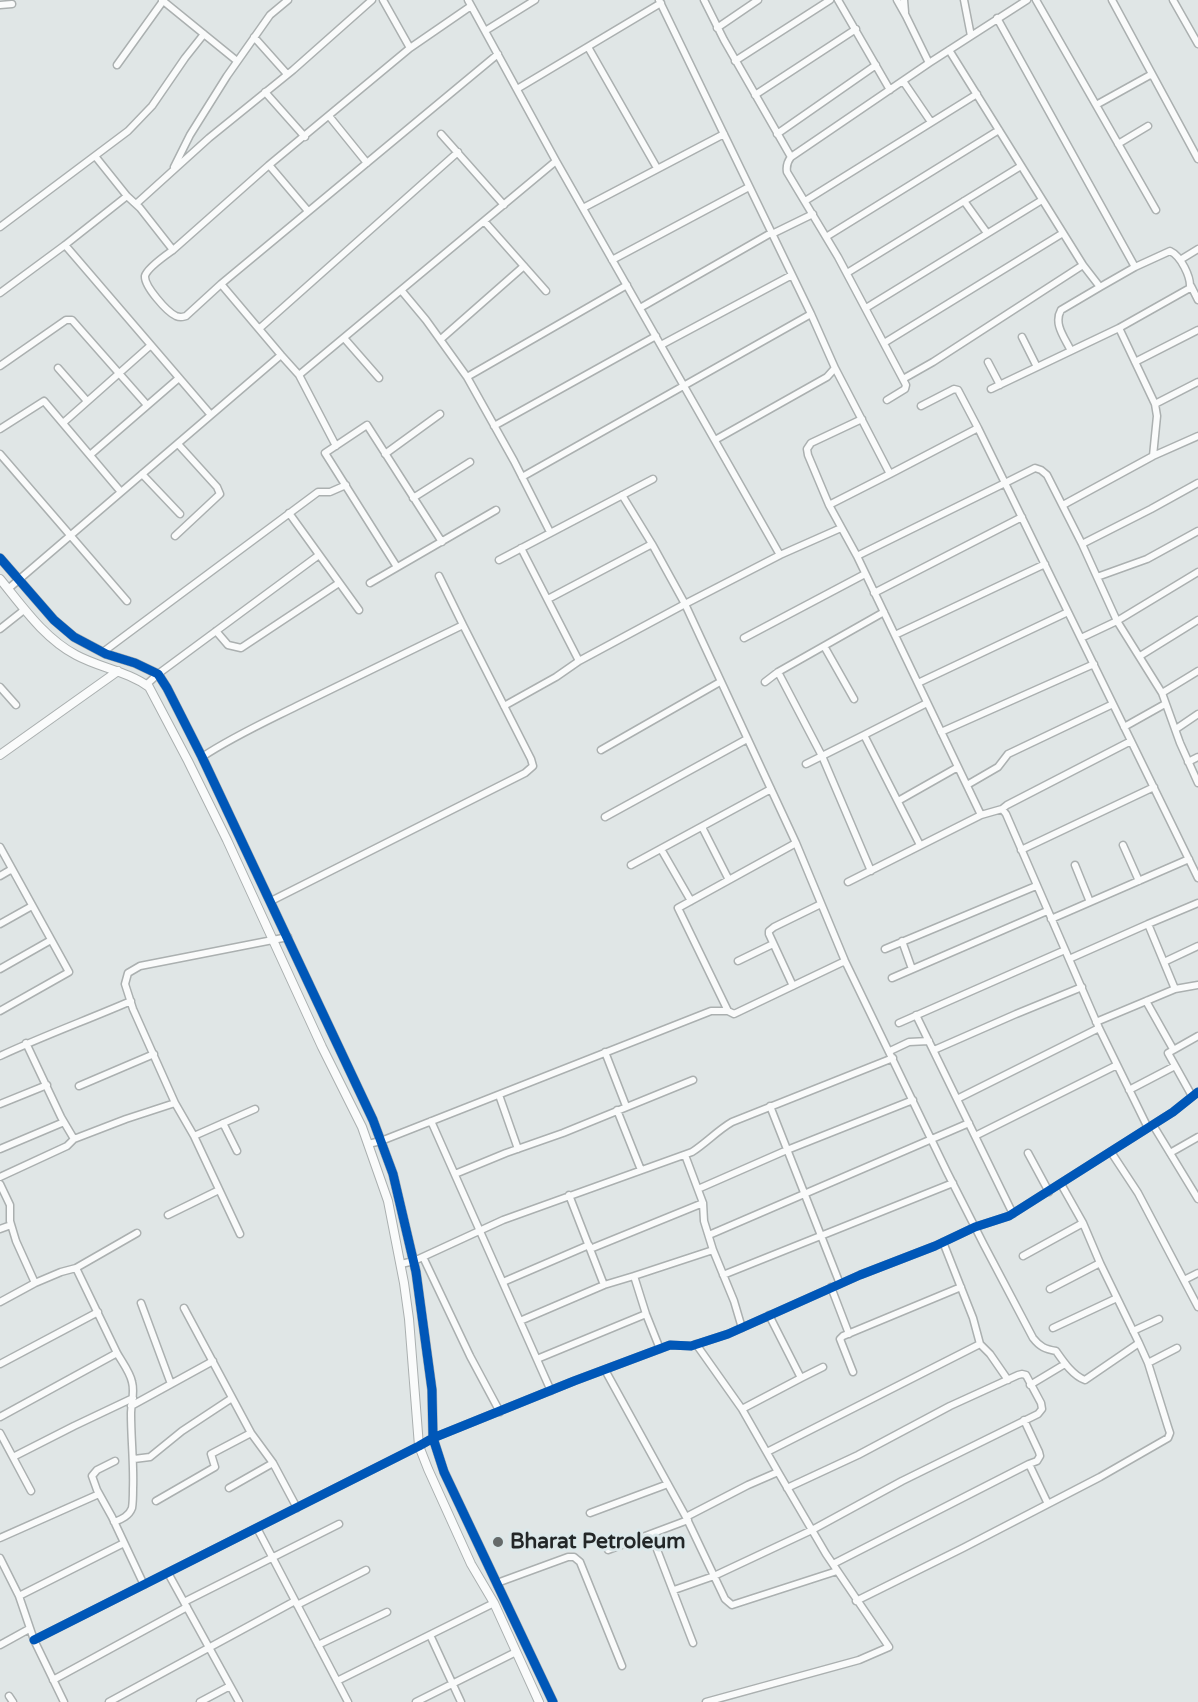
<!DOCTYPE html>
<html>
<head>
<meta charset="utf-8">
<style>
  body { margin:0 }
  canvas { display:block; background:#e0e6e6 }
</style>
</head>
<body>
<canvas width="1198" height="1702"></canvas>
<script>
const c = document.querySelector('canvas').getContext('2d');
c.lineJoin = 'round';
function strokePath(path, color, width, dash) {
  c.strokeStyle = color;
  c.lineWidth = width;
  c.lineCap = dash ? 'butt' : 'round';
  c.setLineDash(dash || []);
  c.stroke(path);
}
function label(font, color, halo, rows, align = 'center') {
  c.font = font + ' "Varela Round",sans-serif';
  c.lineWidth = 6;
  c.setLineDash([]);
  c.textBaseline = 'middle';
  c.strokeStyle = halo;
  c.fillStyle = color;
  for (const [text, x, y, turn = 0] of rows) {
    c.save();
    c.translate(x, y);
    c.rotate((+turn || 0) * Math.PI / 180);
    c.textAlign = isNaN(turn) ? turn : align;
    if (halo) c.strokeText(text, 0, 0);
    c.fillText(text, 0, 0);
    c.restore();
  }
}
const minor = new Path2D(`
  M162 0 237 61
  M383 0 410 48
  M468 0 556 161 780 555
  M659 0 811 314 835 368 827 377 715 440
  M704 0 724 40 791 157
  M838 0 890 90
  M897 0 906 16 929 63
  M904 0 905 12
  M964 0 971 36
  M1036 0 1156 210
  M1112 0 1198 159
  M1173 0 1198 44
  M0 5 12 4
  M997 18 1135 267
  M717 28 758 0
  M485 31 535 0
  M254 37 287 74
  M588 47 657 168
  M949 50 1083 265 1100 287 1135 267 1170 251C1181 256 1191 277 1190 288L1119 328 1155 404 1157 416 1153 456
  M735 61 830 0
  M117 65 163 1
  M903 81 931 122
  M517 89 661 3
  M265 92 305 137
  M755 95 856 29
  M1096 105 1152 74
  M329 116 367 163
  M441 134 504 205
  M777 134 876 65
  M1118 144 1148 126
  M95 156 127 196 140 208 173 250C166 255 147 268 145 276 144 286 167 312 176 316 181 318 182 317 186 316L221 284 281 355
  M269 165 308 211
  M174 167 190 135 227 76 270 15 288 0
  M805 201 977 94
  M964 201 987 233
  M136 204 209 138 293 70 372 0
  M583 208 724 134
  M484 221 546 291
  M0 227 128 131 152 106 185 58 204 34
  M772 234 813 214
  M826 237 999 130
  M65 245 211 415
  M173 250 269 165 410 48 471 6
  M612 260 749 187
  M1180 260 1198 249
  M847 273 1021 166
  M221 284 498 54
  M1191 286 1198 300
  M401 290 426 320 467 377 514 461 550 532
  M0 293 65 245 127 196
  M640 308 771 233
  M866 308 1042 200
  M260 328 458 152
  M1022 337 1037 367
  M344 338 379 378
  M441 339 524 266
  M884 343 1063 233
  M661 345 792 275
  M1071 351C1065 338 1053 324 1061 310L1100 287
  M988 362 1000 385
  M1135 362 1198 330
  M0 366 66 320H72L147 405
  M58 368 87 401
  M835 368 890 474 978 428 958 390 954 389 921 406
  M299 375 336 446
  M467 377 627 285
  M903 379 933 362 1083 265
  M991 389 1119 328
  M887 400 905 389 906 385 838 257 787 172C786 166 787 162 791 157L929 63 1027 0
  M1155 404 1198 382
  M862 419 811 443 807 449 808 455 829 505 857 556 1005 483 978 428
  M63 423 151 345
  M494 426 656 336
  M0 429 44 401 121 492
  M0 454 127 601
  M385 454 440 414
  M90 455 179 378
  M142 474 180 514
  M522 477 811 314
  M622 495 652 544 685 604 796 843 845 961 947 1172 984 1245 1033 1338C1040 1347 1045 1349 1056 1351 1063 1361 1073 1376 1085 1380L1139 1343
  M413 498 470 462
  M829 505 890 474
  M1063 505 1153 456 1198 436
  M289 513 359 610
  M175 536 220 494 217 487 178 444
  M1082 544 1151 509 1198 483
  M521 548 579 661
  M857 556 981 815
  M499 560 653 479
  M397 567 325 453 367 425 442 542
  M1097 577 1147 559 1198 531
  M370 583 496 510
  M8 589 281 355 299 375 556 161
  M874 593 1022 517
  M548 599 652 544
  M0 629 24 610
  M216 631 228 645 241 648 339 583
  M895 635 1045 564
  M744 638 865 574
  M1081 638 1117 621 1198 572
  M824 646 854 699
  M103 652 318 492H330L346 485
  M1140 656 1198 620
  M778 672 822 756 871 871
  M765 682 778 672 884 612
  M918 683 1068 612
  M146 685 158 674 319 555
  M0 687 16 705
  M1162 693 1198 671
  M504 706 556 677 579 661 685 604 780 555 841 528
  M1124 727 1165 704
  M1176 729 1198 714
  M941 732 1094 664
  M601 750 720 682
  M202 757C232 737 265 722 297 706 352 679 407 652 463 625L439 576
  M1188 762 1198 757
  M806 764 864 735
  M1198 783 1180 743 1162 693 1117 621 1082 544 1047 475 1041 470 1035 468 1005 483 1198 878
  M967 785 998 767 1008 754 1113 704
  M898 801 958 767
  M1002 809 1007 805 1131 741
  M605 817 747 739
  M702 827 729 880
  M920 845 864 735 927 703
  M1123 845 1139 881
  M0 847 69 972 0 1011
  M661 849 691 901
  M1021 850 1154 787
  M631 865 771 789
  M1075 865 1090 902
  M0 876 12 869
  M848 882 981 815 1002 809 1006 814 1099 1028 1148 1128
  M271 901 525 773 533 766 531 759 463 625
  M1051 919 1189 859
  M0 924 32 906
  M1148 924 1198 903
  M902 941 912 969
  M885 949 1036 886
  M1069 959 1148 924 1175 989
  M738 961 773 944
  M1164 962 1198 946
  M0 969 51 940
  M892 978 1047 911
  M793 986 769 934V931L774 927 821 904
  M1146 1001 1173 1049
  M728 1011 678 908 796 843
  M916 1015 1013 1214
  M1096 1022 1175 989 1198 985
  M899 1023 1065 950
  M26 1043 61 1117 74 1139 126 1119 175 1103 133 1009 125 984 128 973 140 966 288 937
  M934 1050 1016 1014 1082 987
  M890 1051 909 1042 929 1041
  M605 1052 626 1106
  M0 1056C43 1036 87 1020 131 1001
  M79 1086 154 1054
  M1129 1090 1175 1066
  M499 1095 518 1149
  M1192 1096 1168 1053 1198 1036
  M957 1099 1099 1028
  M175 1103 194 1136 240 1234
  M0 1104 47 1085
  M770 1106 840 1284
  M617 1110 641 1170
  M431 1121 551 1391
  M223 1123 237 1151
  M1153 1125 1198 1199
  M194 1136 255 1109
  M975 1136 1117 1065
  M368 1144 381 1141 711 1011H728L734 1014 845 961
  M0 1149 64 1122
  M1111 1152 1138 1193 1198 1307
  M1028 1153 1049 1192
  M1170 1153 1198 1137
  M685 1155 703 1203 704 1221 713 1250 734 1301 742 1328
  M455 1174 506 1153 563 1133 693 1080
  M0 1177 67 1146 74 1139
  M0 1184 10 1205V1221L16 1241 35 1283 61 1272 76 1268 117 1353 0 1417
  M698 1189 787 1150 913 1100
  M168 1215 219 1190
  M0 1229 11 1225
  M709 1235 969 1123
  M943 1242 973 1318 980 1344 990 1354 1008 1380
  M590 1249 703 1203
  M1023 1256 1083 1223
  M423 1257 470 1356 500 1412
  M401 1264 414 1261 503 1220 692 1152C706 1143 718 1130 732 1122L893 1058
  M76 1268 137 1233
  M723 1275 953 1183
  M1184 1280 1198 1273
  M503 1282 589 1245
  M604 1285 634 1276
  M831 1287 849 1334
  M1050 1289 1100 1263
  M0 1302 35 1283
  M141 1303 171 1384
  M184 1308 251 1433 273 1463 297 1508
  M520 1321 604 1285 569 1195
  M1053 1328 1117 1298
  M1133 1331 1159 1319
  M660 1349 646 1314 634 1276 713 1250
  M537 1359 646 1314
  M1148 1363 1177 1348
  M0 1364 98 1312
  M605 1370 686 1517 748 1485 778 1472 742 1409 696 1344
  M853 1372 840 1339 843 1336 961 1287
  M801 1378 823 1367
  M1030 1385 1065 1364
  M131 1406 213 1361
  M742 1409 801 1378 769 1315
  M0 1433 31 1491
  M767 1452 980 1344
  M13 1457 74 1426 133 1398
  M134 1459 150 1457 182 1431 232 1398
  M115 1461 97 1470 92 1476 97 1490 112 1517 144 1585
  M1029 1464 1048 1504
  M229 1488 273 1463
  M156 1501 215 1467 211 1454 251 1433
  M590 1513 668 1484
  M686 1517 725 1599 732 1605 837 1571
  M114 1522C122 1519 129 1516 132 1508 133 1502 133 1495 133 1489 134 1464 131 1439 131 1414 131 1403 135 1393 132 1382 130 1372 122 1362 117 1353
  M257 1528 348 1702
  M651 1534 693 1643
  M0 1538 99 1494
  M608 1550 688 1520
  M0 1558 19 1596 34 1640 64 1702
  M833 1564 1029 1464 1037 1461 1040 1456 1039 1452 1024 1420
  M168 1573 239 1702
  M497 1583 568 1557H574L580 1562 622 1666
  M674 1590 714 1576 812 1530 902 1481 1038 1414 1042 1409 1041 1403 1026 1375 1022 1374 1018 1375 950 1406 858 1455 787 1488
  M19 1596 124 1543
  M856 1601 963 1548 1100 1477 1168 1438 1170 1433 1168 1427 1148 1363 1139 1343 1100 1263 1083 1223 1061 1184
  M184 1602 339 1524
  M297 1605 366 1570
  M430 1635 461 1702
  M34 1640 419 1446 433 1438 574 1381 670 1345 691 1346 728 1334 860 1275 935 1246 975 1227 1009 1216 1173 1112 1198 1092
  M0 1645 29 1629
  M318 1645 387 1612
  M53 1680 187 1607
  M337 1681 494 1603
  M9 1696 13 1702
  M109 1702 295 1601
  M200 1702 230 1686
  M416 1702 516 1652
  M706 1702 859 1660 889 1647 826 1554 778 1472`);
const tertiary = new Path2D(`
  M0 558 54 620 74 637 106 654 135 663 158 674 167 688 202 757 373 1120 393 1174 416 1272 432 1390 433 1438 444 1472 553 1702
  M0 579C23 607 44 638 76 655 100 668 127 671 149 687L188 761 227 840 322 1047 362 1127 388 1201 404 1283 409 1319 419 1446 428 1469 471 1564 494 1603 539 1702
  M0 755 118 671`);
strokePath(minor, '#abb0b0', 9);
strokePath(tertiary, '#abb0b0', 10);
strokePath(minor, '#fafbfb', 6);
strokePath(tertiary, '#fafbfb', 8);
strokePath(new Path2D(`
  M0 558 54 620 74 637 106 654 135 663 158 674 167 688 202 757 373 1120 393 1174 416 1272 432 1390 433 1438 444 1472 553 1702
  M34 1640 419 1446 433 1438 574 1381 670 1345 691 1346 728 1334 860 1275 935 1246 975 1227 1009 1216 1173 1112 1198 1092`), '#0057b8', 9);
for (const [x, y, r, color] of [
  [498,1542,6,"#656a6a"]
]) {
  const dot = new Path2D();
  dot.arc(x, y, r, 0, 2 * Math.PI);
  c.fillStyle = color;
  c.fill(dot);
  strokePath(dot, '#dce8ea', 2);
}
label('bold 21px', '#232728', '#dce8ea', [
  ["Bharat Petroleum",510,1542]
], 'left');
</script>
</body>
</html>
